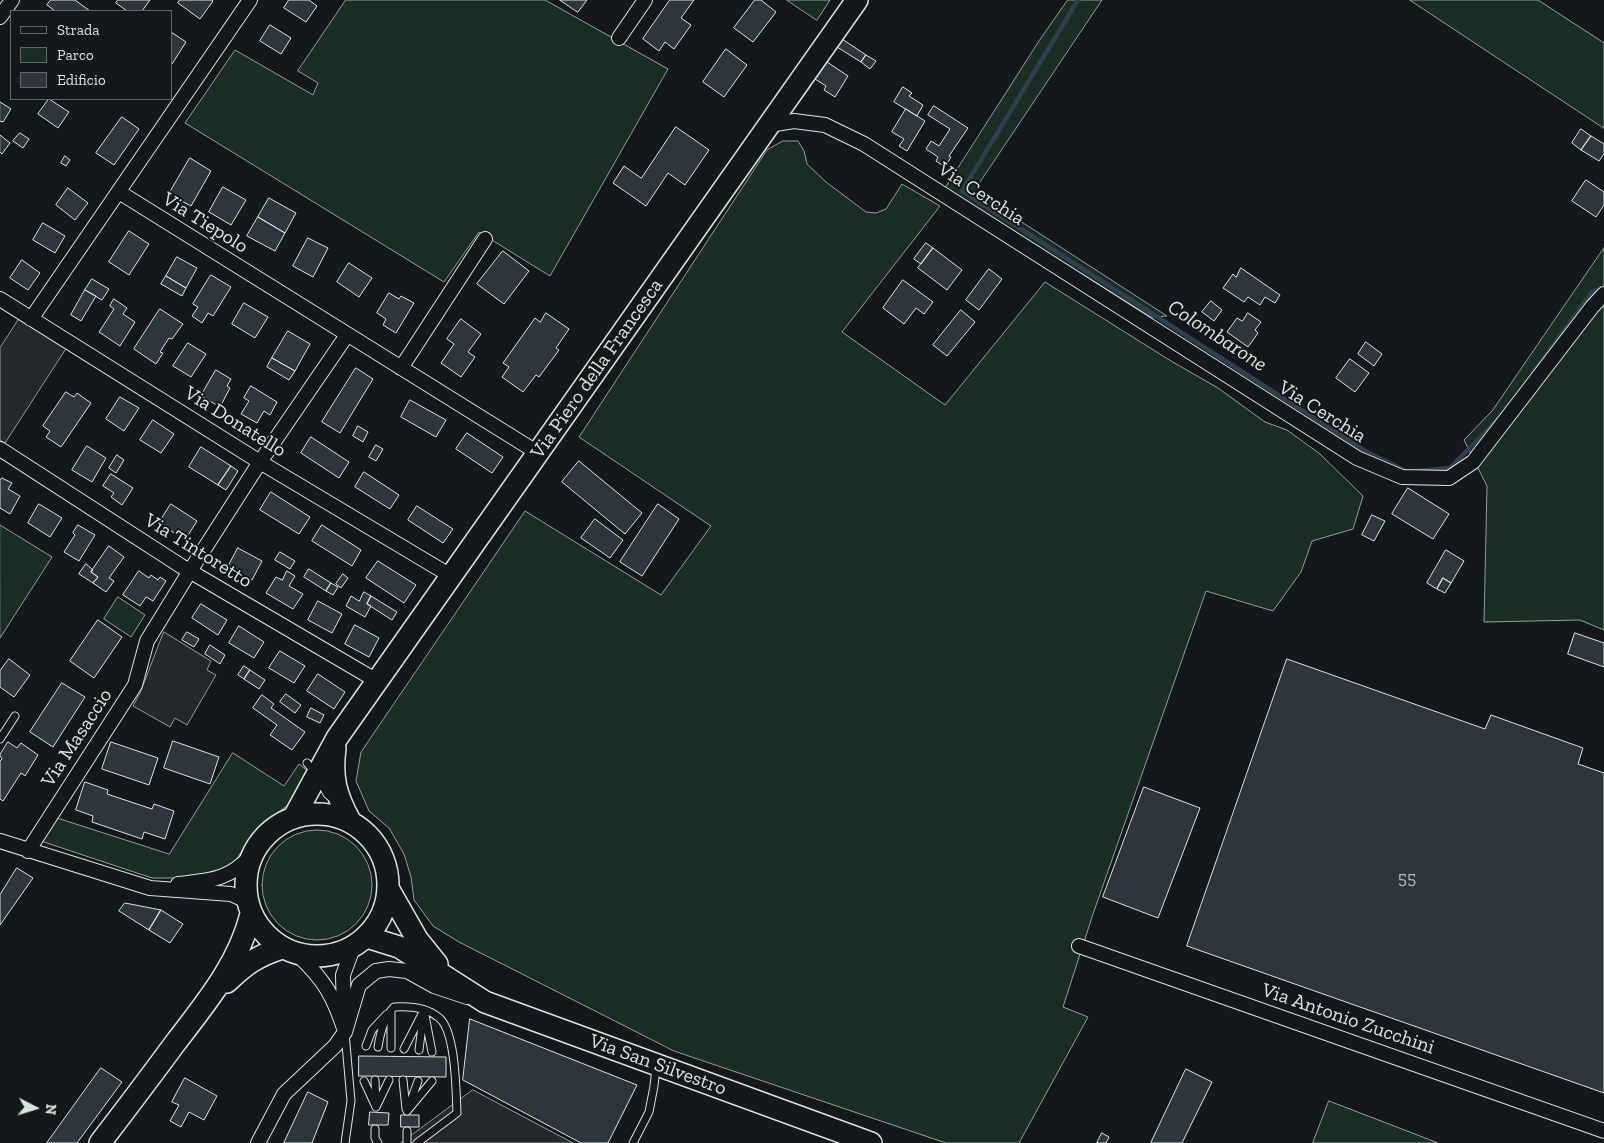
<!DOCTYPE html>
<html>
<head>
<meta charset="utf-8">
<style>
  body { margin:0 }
  #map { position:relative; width:1604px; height:1143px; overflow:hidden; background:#14181c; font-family:"Zilla Slab",serif }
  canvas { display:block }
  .legend { position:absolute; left:10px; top:10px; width:162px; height:90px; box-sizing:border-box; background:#14181c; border:1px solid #626a69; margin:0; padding:6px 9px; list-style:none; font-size:15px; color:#d8e6dc }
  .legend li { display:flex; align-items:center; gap:10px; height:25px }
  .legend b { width:25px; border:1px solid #626a69 }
  .north { position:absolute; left:10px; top:1083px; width:50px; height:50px; -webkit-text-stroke:4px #14181c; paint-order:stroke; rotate:95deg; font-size:14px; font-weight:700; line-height:20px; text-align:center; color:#d8e6dc }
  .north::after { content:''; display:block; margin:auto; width:18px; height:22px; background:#d8e6dc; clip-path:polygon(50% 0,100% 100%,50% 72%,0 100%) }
</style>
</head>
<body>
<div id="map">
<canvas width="1604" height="1143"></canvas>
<ul class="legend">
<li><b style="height:6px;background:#14181c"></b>Strada</li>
<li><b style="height:14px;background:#1a2d24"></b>Parco</li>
<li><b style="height:14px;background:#2c363c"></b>Edificio</li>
</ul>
<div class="north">N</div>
</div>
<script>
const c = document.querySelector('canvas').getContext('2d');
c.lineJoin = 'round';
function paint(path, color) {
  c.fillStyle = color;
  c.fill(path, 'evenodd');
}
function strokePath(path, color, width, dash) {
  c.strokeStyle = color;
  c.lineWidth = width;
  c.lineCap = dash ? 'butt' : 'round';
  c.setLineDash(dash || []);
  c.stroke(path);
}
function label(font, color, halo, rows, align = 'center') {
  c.font = font + ' "Zilla Slab",serif';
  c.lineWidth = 4;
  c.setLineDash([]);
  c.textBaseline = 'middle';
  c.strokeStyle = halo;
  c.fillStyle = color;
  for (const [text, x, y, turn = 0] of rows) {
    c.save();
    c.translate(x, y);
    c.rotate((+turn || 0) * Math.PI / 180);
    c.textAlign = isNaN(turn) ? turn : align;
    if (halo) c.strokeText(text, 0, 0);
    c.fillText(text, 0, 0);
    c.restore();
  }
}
const green = new Path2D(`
  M346 0H545L668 69 550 276 479 232 444 282 185 123 235 50 313 95 318 83 298 71Z
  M787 0H830L817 20Z
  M1068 0H1102L978 185 980 195 1167 316 1151 317 945 188 1039 41Z
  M1410 0H1538L1604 43V128Z
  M783 141H798L804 151 807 164 826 182 866 212 876 213 886 209 902 184 940 206 842 332 945 405 1045 282 1171 361 1218 388 1265 422 1287 430 1320 454 1363 496 1353 529 1312 541 1301 572 1273 611 1206 591 1093 914 1063 1007 1088 1017 1019 1143H946L674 1051 459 942 433 926 414 900 411 877 404 854 389 828 369 811 356 781 361 752 525 511 661 595 711 526 579 437 767 150Z
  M1604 248V630L1580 620 1484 622 1487 486 1464 440 1492 411Z
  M0 525 52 557 0 638Z
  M118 597 145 615 131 637 104 619Z
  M233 753 284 786 299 764 309 772 292 802 257 828 234 863 223 870 185 878H152L41 841 57 818 169 854Z
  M262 885a55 55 0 1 1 110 0a55 55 0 1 1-110 0Z
  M1329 1101 1433 1141 1438 1143H1313Z`);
paint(green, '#1a2d24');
strokePath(green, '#939e99', 1);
const parking = new Path2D(`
  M21 316 67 347 5 443 0 440V348Z
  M164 632 211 661 207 670 216 675 187 725 175 718 170 727 133 706 140 693Z
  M473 1090 573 1143H401Z`);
paint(parking, '#24282b');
strokePath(parking, '#939e99', 1);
strokePath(new Path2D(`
  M1078 0 962 191 1365 451 1408 472
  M1532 374 1592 292 1602 288
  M1418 471 1450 468 1499 418`), '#2f3f4d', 4.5);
const building = new Path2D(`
  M51 0H75L90 11H55L47 5Z
  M118 0H150L142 11H127L116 3Z
  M180 0H212L213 1 200 19 178 3Z
  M289 0H309L317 6 306 22 284 8Z
  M560 0H587L578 12Z
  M670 0H694L681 18 691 25 674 49 665 42 659 51 643 39Z
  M755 0H761L776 12 753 42 734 28Z
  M270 25 291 38 281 54 260 41Z
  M171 32 186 42 172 64H171Z
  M842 39 866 55 861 62 837 47Z
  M726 49 747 65 724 97 703 82Z
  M866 55 876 61 870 69 861 62Z
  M827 62 848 76 835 97 824 90 826 86 815 79Z
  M903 87 912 93 909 96 923 105 917 116 894 102Z
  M49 99 69 112 58 128 38 114Z
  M0 102 11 109 3 122 0 121Z
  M934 106 968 128 949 156 951 157 945 167 936 161 938 157 926 149 931 141 939 146 950 129 928 115Z
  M906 109 925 121 907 151 899 146 904 139 892 132Z
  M122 117 139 129 114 165 96 153Z
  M676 127 709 150 685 185 668 173 646 206 613 183 624 166 641 178Z
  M1581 129 1591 136 1581 150 1572 143Z
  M20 133 29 139 23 148 13 141Z
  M0 135 10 143 2 154 0 152Z
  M1591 136 1604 144V154L1599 161 1581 150Z
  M65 156 70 160 66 166 61 163Z
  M190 158 211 171 191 206 169 194Z
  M1586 180 1604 192V205L1596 217 1572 201Z
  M223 187 246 200 231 225 209 212Z
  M68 188 88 203 75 220 56 205Z
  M269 198 296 213 285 233 258 217Z
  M258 217 285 233 275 251 247 236Z
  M43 223 65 236 55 253 33 240Z
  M129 231 149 244 129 275 109 262Z
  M308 238 328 248 313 277 293 266Z
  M926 243 933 248 921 264 914 259Z
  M933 248 962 270 947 290 918 268Z
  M503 251 529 271 504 304 477 284Z
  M177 257 197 268 186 288 166 276Z
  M22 260 40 273 28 290 10 278Z
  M349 263 372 278 359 297 337 282Z
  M1241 268 1280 295 1275 303 1265 297 1260 305 1248 297 1244 302 1223 288 1233 274 1236 277Z
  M989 269 1002 279 979 310 966 300Z
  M211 275 231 287 213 316 208 313 202 323 192 316 198 307 193 304Z
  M166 276 186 288 182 296 161 284Z
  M92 279 109 289 102 300 85 290Z
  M903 280 933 302 924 314 916 308 904 324 883 308Z
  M85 290 96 296 81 321 71 315Z
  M389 293 399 299 401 296 414 303 396 333 383 325 386 319 377 313Z
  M114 299 127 308 123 314 135 322 120 346 99 332 114 309 110 306Z
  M1211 301 1222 310 1214 321 1202 312Z
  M244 303 268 317 255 338 232 324Z
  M160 309 183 324 172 339 169 338 160 352 163 353 156 364 134 349Z
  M961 310 975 322 947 356 933 345Z
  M546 313 569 329 556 348 559 350 539 377 536 375 523 392 502 377 509 367 503 363 535 318 540 322Z
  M1248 313 1261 322 1255 330 1258 333 1248 347 1227 332 1237 318 1242 321Z
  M461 319 481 334 468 352 475 357 461 377 441 363 454 344 447 339Z
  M288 331 310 344 295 371 272 358Z
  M1366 342 1382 354 1374 366 1358 354Z
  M188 343 206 354 191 377 173 366Z
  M272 358 295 371 289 380 267 367Z
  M1350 359 1369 373 1355 392 1336 378Z
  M356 368 373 379 340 433 322 422Z
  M216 370 231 379 227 386 230 388 220 407 201 396Z
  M251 386 277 402 270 415 264 411 257 423 241 414 249 401 244 398Z
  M66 392 74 397 77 393 91 403 61 447 46 437 50 431 43 426Z
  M120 397 139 408 124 431 106 419Z
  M410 400 446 420 436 437 401 417Z
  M153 420 174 434 161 453 140 440Z
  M358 426 368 432 363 442 353 436Z
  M467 433 503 457 492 473 456 449Z
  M311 437 349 462 339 478 301 453Z
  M376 445 383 449 376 461 369 457Z
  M87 446 106 458 92 482 72 470Z
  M201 447 231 466 218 485 189 467Z
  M117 455 124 460 116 473 109 468Z
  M579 461 642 513 625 534 562 482Z
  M231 466 238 471 226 490 218 485Z
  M364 472 399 495 390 509 355 487Z
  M111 474 133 488 122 505 111 497 114 493 103 486Z
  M2 478 12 483 8 489 20 496 10 514 0 508V481Z
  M1408 488 1449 514 1433 539 1392 514Z
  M271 492 310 517 299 534 260 510Z
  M39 504 62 518 50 537 28 523Z
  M171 504 197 521 185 540 159 523Z
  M658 504 679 519 642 576 620 562Z
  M417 506 453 529 443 543 408 520Z
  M1372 515 1385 521 1374 541 1362 535Z
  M595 519 623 540 610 558 581 538Z
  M78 525 95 535 79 561 64 552 75 535 73 533Z
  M322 525 361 550 352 566 312 541Z
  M109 546 124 557 109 578 114 581 106 592 93 583 98 577 91 572Z
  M238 548 262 561 252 580 228 567Z
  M1446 550 1464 561 1451 583 1443 578 1437 589 1427 583Z
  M280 552 295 561 290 569 275 560Z
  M378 561 416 585 404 603 366 578Z
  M86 564 93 570 91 572 98 577 93 583 79 574Z
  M309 569 331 583 326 591 304 577Z
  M139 571 149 578 151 575 158 580 160 577 166 581 153 601 146 597 140 606 123 595Z
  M287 571 295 576 289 586 303 594 293 609 266 593 276 577 282 580Z
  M343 574 348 578 341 588 336 584Z
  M1443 578 1451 583 1445 593 1437 589Z
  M331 583 338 587 333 595 326 591Z
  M364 592 371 596 367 604 371 606 365 617 346 606 351 596 359 601Z
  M371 596 397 612 392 620 367 604Z
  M318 601 342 614 332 633 308 620Z
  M201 604 227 620 218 635 192 618Z
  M98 620 122 637 94 678 70 661Z
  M355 625 379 638 369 657 345 644Z
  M239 626 264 642 254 658 229 643Z
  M187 632 199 639 194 647 182 640Z
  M1575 633 1604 643V667L1568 654Z
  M210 645 225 655 220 664 205 654Z
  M280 651 305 666 294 683 269 668Z
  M9 659 30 675 14 697 0 687V671Z
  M1287 659 1485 729 1491 715 1583 748 1578 764 1604 773V1093L1187 946Z
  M244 666 250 670 244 679 238 675Z
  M250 670 265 680 259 689 244 679Z
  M318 674 345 692 334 709 307 691Z
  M62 683 85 697 53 747 30 732Z
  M286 694 301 705 295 713 280 702Z
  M262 695 274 704 271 708 305 732 292 750 270 735 277 725 253 708Z
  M311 708 324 715 320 723 307 717Z
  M173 741 219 757 210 784 164 768Z
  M8 742 17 748 21 743 38 755 25 776 21 773 3 801 0 799V761L2 759 0 755Z
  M111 742 158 758 149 785 102 769Z
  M85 782 108 790 107 794 152 809 154 804 174 811 165 839 144 832 142 839 92 822 93 816 76 810Z
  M1144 787 1200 808 1158 918 1103 897Z
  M17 868 33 878 0 925V895Z
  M125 903 161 910 149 930 119 911Z
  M161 910 183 924 170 943 149 930Z
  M470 1019 637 1085 608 1143H581L463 1080Z
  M359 1056 446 1057V1077L359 1076Z
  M101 1068 122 1082 77 1143H47Z
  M1186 1069 1212 1082 1182 1143H1151Z
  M185 1078 217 1096 204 1120 189 1112 181 1127 170 1121 179 1105 172 1102Z
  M308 1092 328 1102 312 1143H284Z
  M370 1112 389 1113 388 1125H369Z
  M401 1115H419V1127H401Z
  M1102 1133 1109 1137 1106 1143H1097Z`);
paint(building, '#2c363c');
strokePath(building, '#d8e6dc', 1);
const service = new Path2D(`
  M0 739 15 716
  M307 763 317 775 327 794 333 799
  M424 1010 432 1052
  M391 1013V1048
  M366 1046 372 1030 387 1014
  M378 1047C380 1034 384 1017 394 1007 409 1006 426 1007 438 1017 456 1029 456 1092 457 1113L417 1143
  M404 1049 424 1010
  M419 1050 423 1018
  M375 1080 376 1105
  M403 1080 406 1109
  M364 1081 376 1107
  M409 1106 418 1081
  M376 1107 389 1080
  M407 1111 432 1081
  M375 1129V1138L378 1143
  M407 1131V1143
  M345 1143 351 1101 345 1033
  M633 1143 649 1112 654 1086 656 1068`);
const minor = new Path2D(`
  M0 17 12 0
  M619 38 645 0
  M769 125 794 121 825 125 864 144 1357 458 1402 477 1449 478 1473 462 1592 307 1604 294
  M119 192 538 453
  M0 299 260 462 451 576
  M31 319 250 0
  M401 368 485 239
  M0 449 181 566 377 681
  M0 841 150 888 231 894 242 899 248 905
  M28 851 135 685 147 641 190 571 260 462 347 335
  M178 884C211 880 227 881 252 855
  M1079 946 1604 1131
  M298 955C325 981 333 995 345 1031
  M344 1014 343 975 353 948
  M258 1143 284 1094 335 1046 345 1032 359 985 376 971 389 969 407 971 434 986 467 997`);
const primary = new Path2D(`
  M335 748C331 778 336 795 350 821
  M246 885a71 71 0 1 1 142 0a71 71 0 1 1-142 0Z
  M294 817 337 738 857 0
  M389 890 417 939 437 964
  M367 937 399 947 485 1002 871 1143
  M227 982C246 964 257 956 282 948
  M100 1143C126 1109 151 1076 176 1042 206 1003 239 963 251 914`);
strokePath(service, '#d8e6dc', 9);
strokePath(minor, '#d8e6dc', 16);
strokePath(primary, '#d8e6dc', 24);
strokePath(service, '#14181c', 7);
strokePath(minor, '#14181c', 14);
strokePath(primary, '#14181c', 21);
label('18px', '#adbab4', null, [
  ["55",1407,879]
]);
label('20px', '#d8e6dc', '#14181c', [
  ["Via Cerchia",981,194,33],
  ["Via Tiepolo",205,223,32],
  ["Via Piero della Francesca",597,369,-55],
  ["Via Cerchia",1322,412,32],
  ["Via Donatello",235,422,32],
  ["Via Tintoretto",198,551,32],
  ["Via Masaccio",77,738,-57],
  ["Via Antonio Zucchini",1348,1019,19],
  ["Via San Silvestro",658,1065,20]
]);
label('italic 21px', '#d8e6dc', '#14181c', [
  ["Colombarone",1217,336,33]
]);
</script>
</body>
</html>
